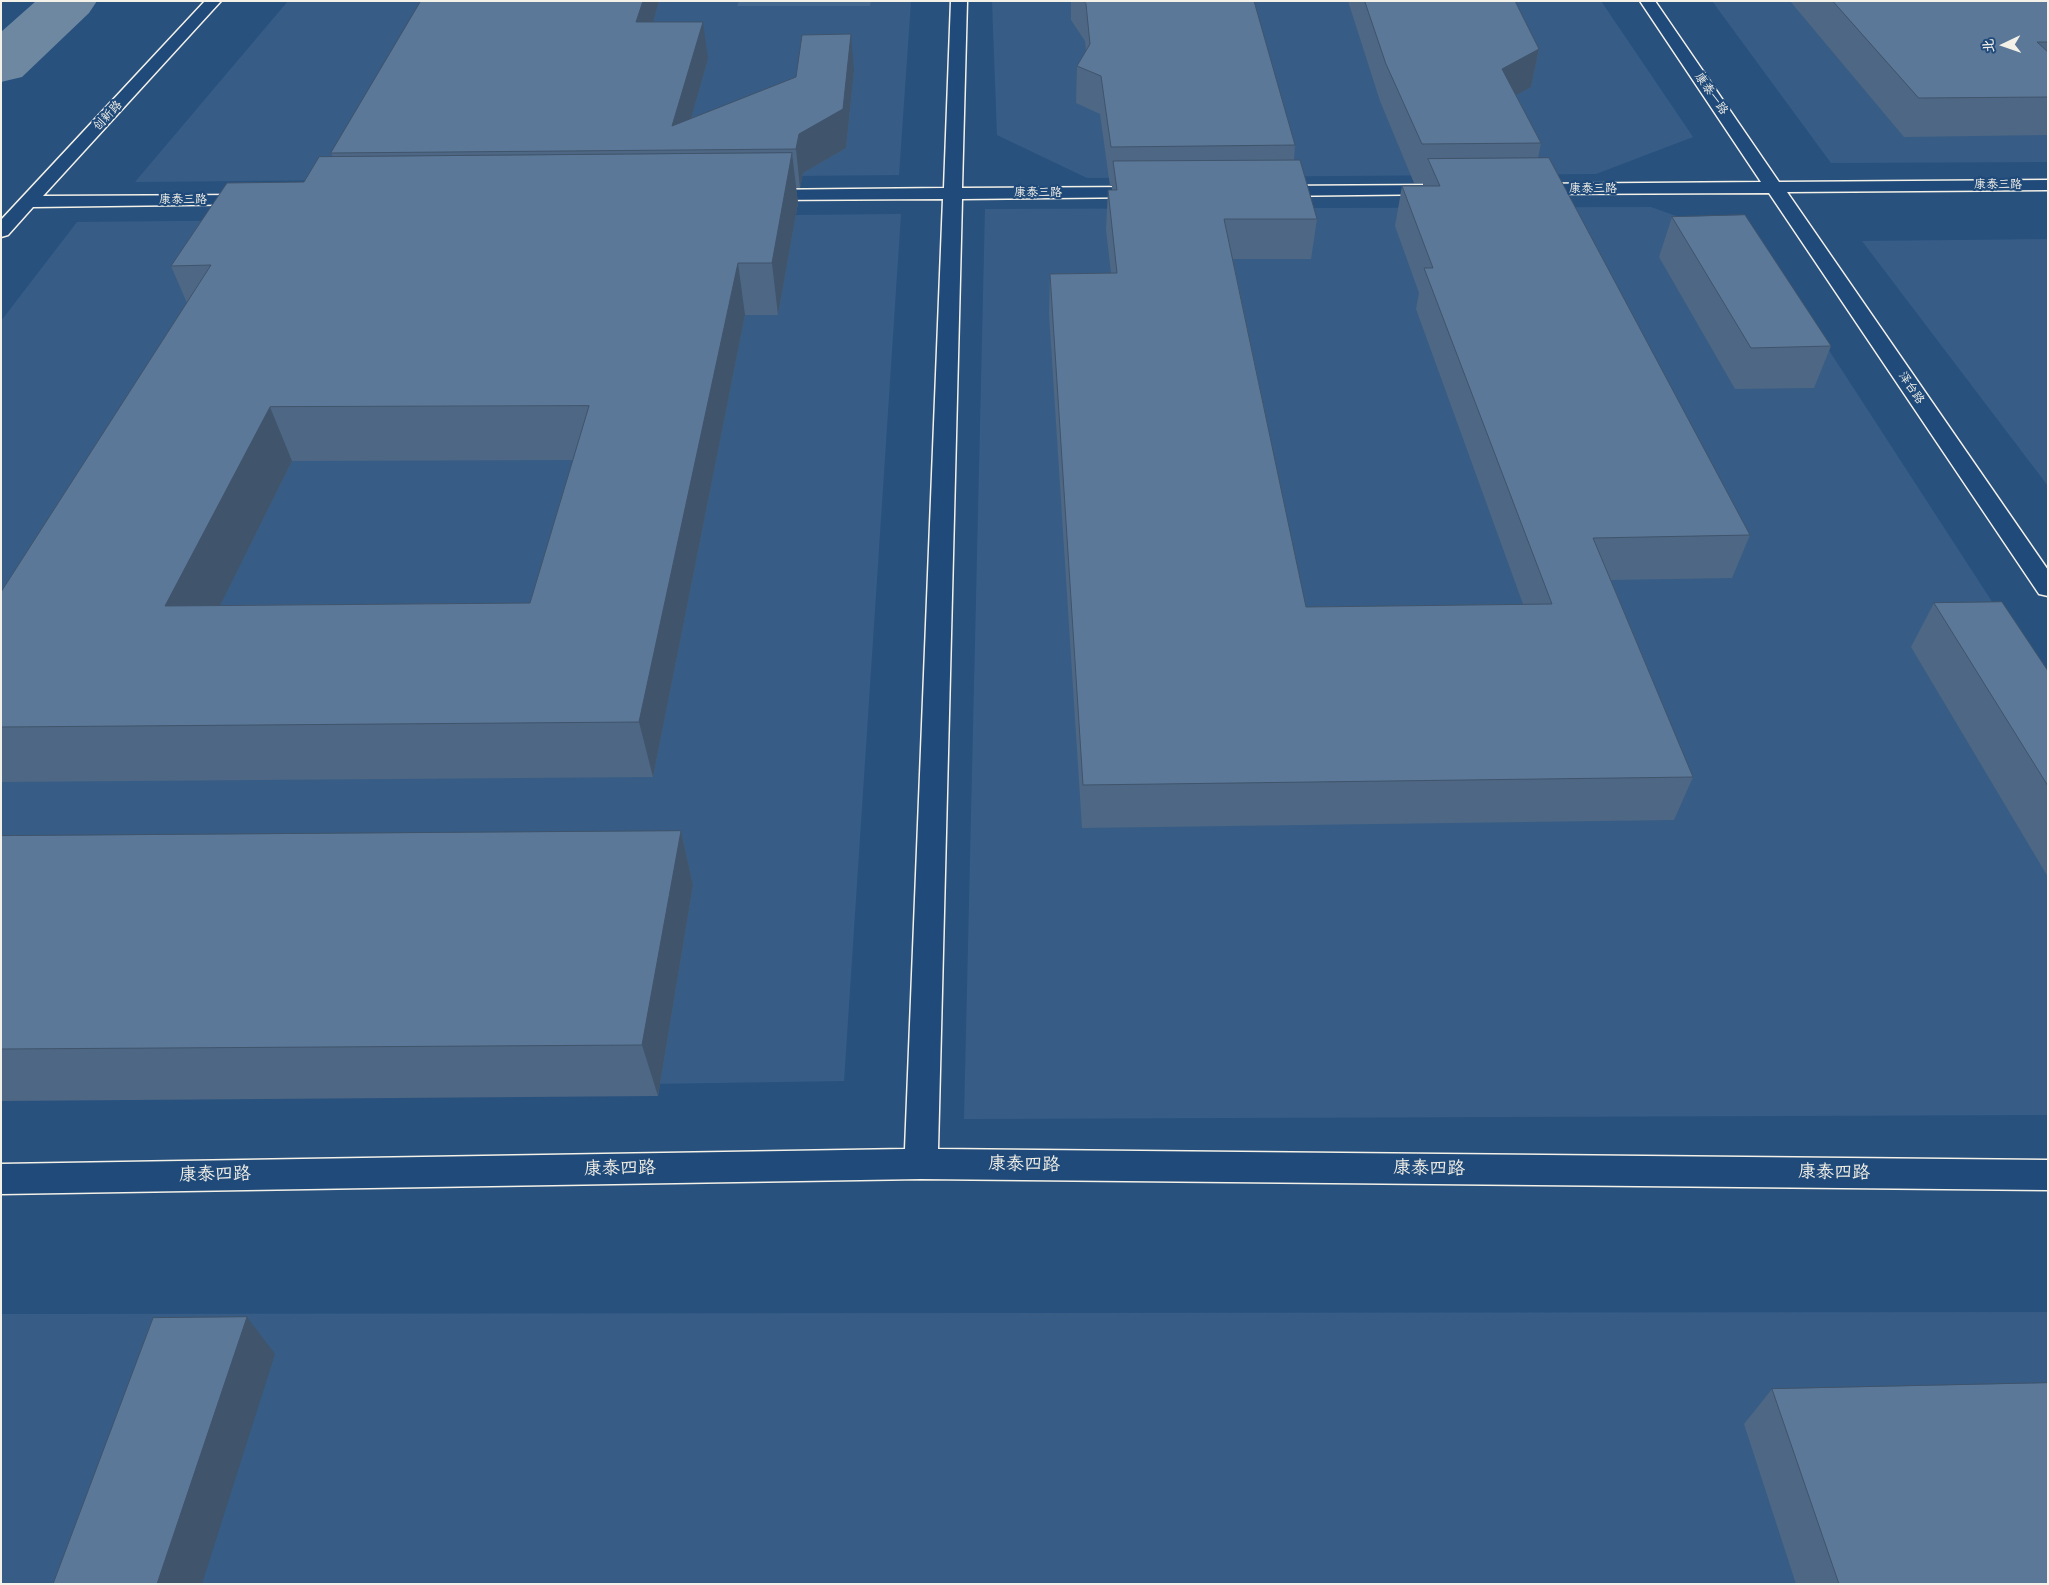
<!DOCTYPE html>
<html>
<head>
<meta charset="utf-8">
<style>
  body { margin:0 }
  #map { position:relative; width:2049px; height:1585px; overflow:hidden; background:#28517e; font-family:Pangolin,"LXGW WenKai TC",sans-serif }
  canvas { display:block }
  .frame { position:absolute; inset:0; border:2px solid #f4f1e8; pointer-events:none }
  .north { position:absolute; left:1979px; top:20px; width:50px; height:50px; -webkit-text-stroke:4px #1f4a7a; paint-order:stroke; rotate:267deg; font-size:14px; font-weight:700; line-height:20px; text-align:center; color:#f4f1e8 }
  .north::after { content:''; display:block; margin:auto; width:18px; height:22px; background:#f4f1e8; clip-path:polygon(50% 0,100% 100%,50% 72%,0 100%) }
</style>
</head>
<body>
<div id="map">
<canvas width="2049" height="1585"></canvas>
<div class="frame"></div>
<div class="north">北</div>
</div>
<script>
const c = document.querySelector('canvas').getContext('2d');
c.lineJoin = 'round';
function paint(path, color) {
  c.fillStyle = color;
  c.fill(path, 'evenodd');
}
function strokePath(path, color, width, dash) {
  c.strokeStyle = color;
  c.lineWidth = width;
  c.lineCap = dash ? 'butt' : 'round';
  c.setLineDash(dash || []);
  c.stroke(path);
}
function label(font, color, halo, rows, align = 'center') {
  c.font = font + ' Pangolin,"LXGW WenKai TC",sans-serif';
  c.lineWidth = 4.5;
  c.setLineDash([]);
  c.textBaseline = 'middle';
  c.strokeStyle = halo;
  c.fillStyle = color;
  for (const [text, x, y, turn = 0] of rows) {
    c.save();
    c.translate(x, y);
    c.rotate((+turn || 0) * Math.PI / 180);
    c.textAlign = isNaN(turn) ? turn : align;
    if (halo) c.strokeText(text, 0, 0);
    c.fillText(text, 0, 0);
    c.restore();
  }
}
paint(new Path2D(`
  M288 1H911L899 175 135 182Z
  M992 1H1601L1693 137 1596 174 1087 178 997 135Z
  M1712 1H2048V162L1831 163Z
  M1651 207 1762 247 2048 688V1115L964 1119 985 209Z
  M901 214 844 1081 1 1094V321L77 222Z
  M2048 239V486L1862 241Z
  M2048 1312V1584H1V1314Z`), '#375d86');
paint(new Path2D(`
  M739 1H871L870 6H737Z`), '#45688e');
paint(new Path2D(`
  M36 1H97L89 13 22 77 1 82V32Z`), '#6e88a2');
const minor = new Path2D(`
  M205 1H221L43 196 254 195 260 196 263 200 260 204 33 207 8 235 1 237V220Z
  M951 1H967L962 188 1144 187 1150 188 1153 192 1150 196 1144 197 962 199 938 1149 2048 1160V1190L921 1179 1 1194V1164L905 1149 943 199 759 200 753 199 750 195 753 191 759 190 944 188Z
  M1640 1H1655L1779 182 2048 180V190L1787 192 2048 570V596L2039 594 1769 193 1529 194 1523 193 1520 189 1523 185 1529 184 1761 182Z
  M1439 185 1445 186 1448 190 1445 194 1272 196 1266 195 1263 191 1266 187 1272 186Z`);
strokePath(minor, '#f4f1e8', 3);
paint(minor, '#1f4a7a');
paint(new Path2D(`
  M421 1H659L653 22 708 59 691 118 854 71 846 148 803 173 800 188H796L798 203 778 315H745L653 777 1 782V592L187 303 171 266 304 182 333 157 331 153ZM573 460 530 603 220 605 292 461Z
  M1071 1H1254L1295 145 1294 160 1317 219 1311 259H1233L1306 607 1523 604 1416 309 1419 293 1395 226 1402 186H1423V183H1414L1380 101 1348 1H1515L1539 49 1531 87 1516 95 1541 143 1538 158 1750 535 1732 578 1611 580 1693 777 1674 820 1082 828 1049 314 1050 274 1111 273 1106 230 1108 190H1112V186H1110L1100 114 1076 103 1077 66 1086 51 1085 41 1071 20Z
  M1790 1H2048V135L1904 137Z
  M1672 217 1831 346 1814 388 1735 389 1659 257Z
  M1934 603 2048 671V877L1911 647Z
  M681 831 693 885 658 1096 1 1101V836Z
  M1772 1389 2048 1584H1796L1744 1424Z`), '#4e6784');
paint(new Path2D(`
  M643 1H659L643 59 636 22Z
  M703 22 708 59 682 150 672 126Z
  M851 34 854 71 846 148 803 173 800 188 796 149 799 134Z
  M1539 49 1531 87 1494 107 1502 69Z
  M792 153 798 203 778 315 772 263Z
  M738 263 745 315 653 777 639 722Z
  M270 407 292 461 193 660 165 606Z
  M681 831 693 885 658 1096 642 1045Z
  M247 1317 275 1354 202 1584H157Z`), '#40546b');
const building = new Path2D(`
  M421 1H643L636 22H703L672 126 796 77 802 35 851 34 843 109 799 134 796 149 331 153Z
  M1084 1H1254L1295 145 1111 147 1101 76 1077 66 1090 44 1086 4Z
  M1365 1H1515L1539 49 1502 69 1541 143 1422 144 1386 64Z
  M1833 1H2048V42H2037L2048 52V97L1919 98Z
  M792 153 772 263H738L639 722 1 727V592L211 265 171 266 227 183 304 182 319 157ZM589 406 530 603 165 606 270 407Z
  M1549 158 1750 535 1593 538 1693 777 1083 785 1050 274 1117 273 1108 190H1117L1113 161 1300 160 1317 219H1224L1306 607 1552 604 1424 268H1433L1402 186H1440L1428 159Z
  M1745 215 1831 346 1751 348 1672 217Z
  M2002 602 2048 671V786L1934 603Z
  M681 831 642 1045 1 1049V836Z
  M247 1317 157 1584H53L153 1318Z
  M2048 1383V1584H1839L1772 1389Z`);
paint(building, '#5b7899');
strokePath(building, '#40546b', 1);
label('12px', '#f4f1e8', '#1f4a7a', [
  ["康泰一路",1711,94,55],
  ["创新路",108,116,-47],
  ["康泰三路",1998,185],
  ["康泰三路",1593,189],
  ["康泰三路",1038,193],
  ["康泰三路",183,200],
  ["泽台路",1911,388,56]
]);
label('18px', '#f4f1e8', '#1f4a7a', [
  ["康泰四路",1024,1165,1],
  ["康泰四路",620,1169,-1],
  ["康泰四路",1429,1169,1],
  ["康泰四路",1834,1173,1],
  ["康泰四路",215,1175,-1]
]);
</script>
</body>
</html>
